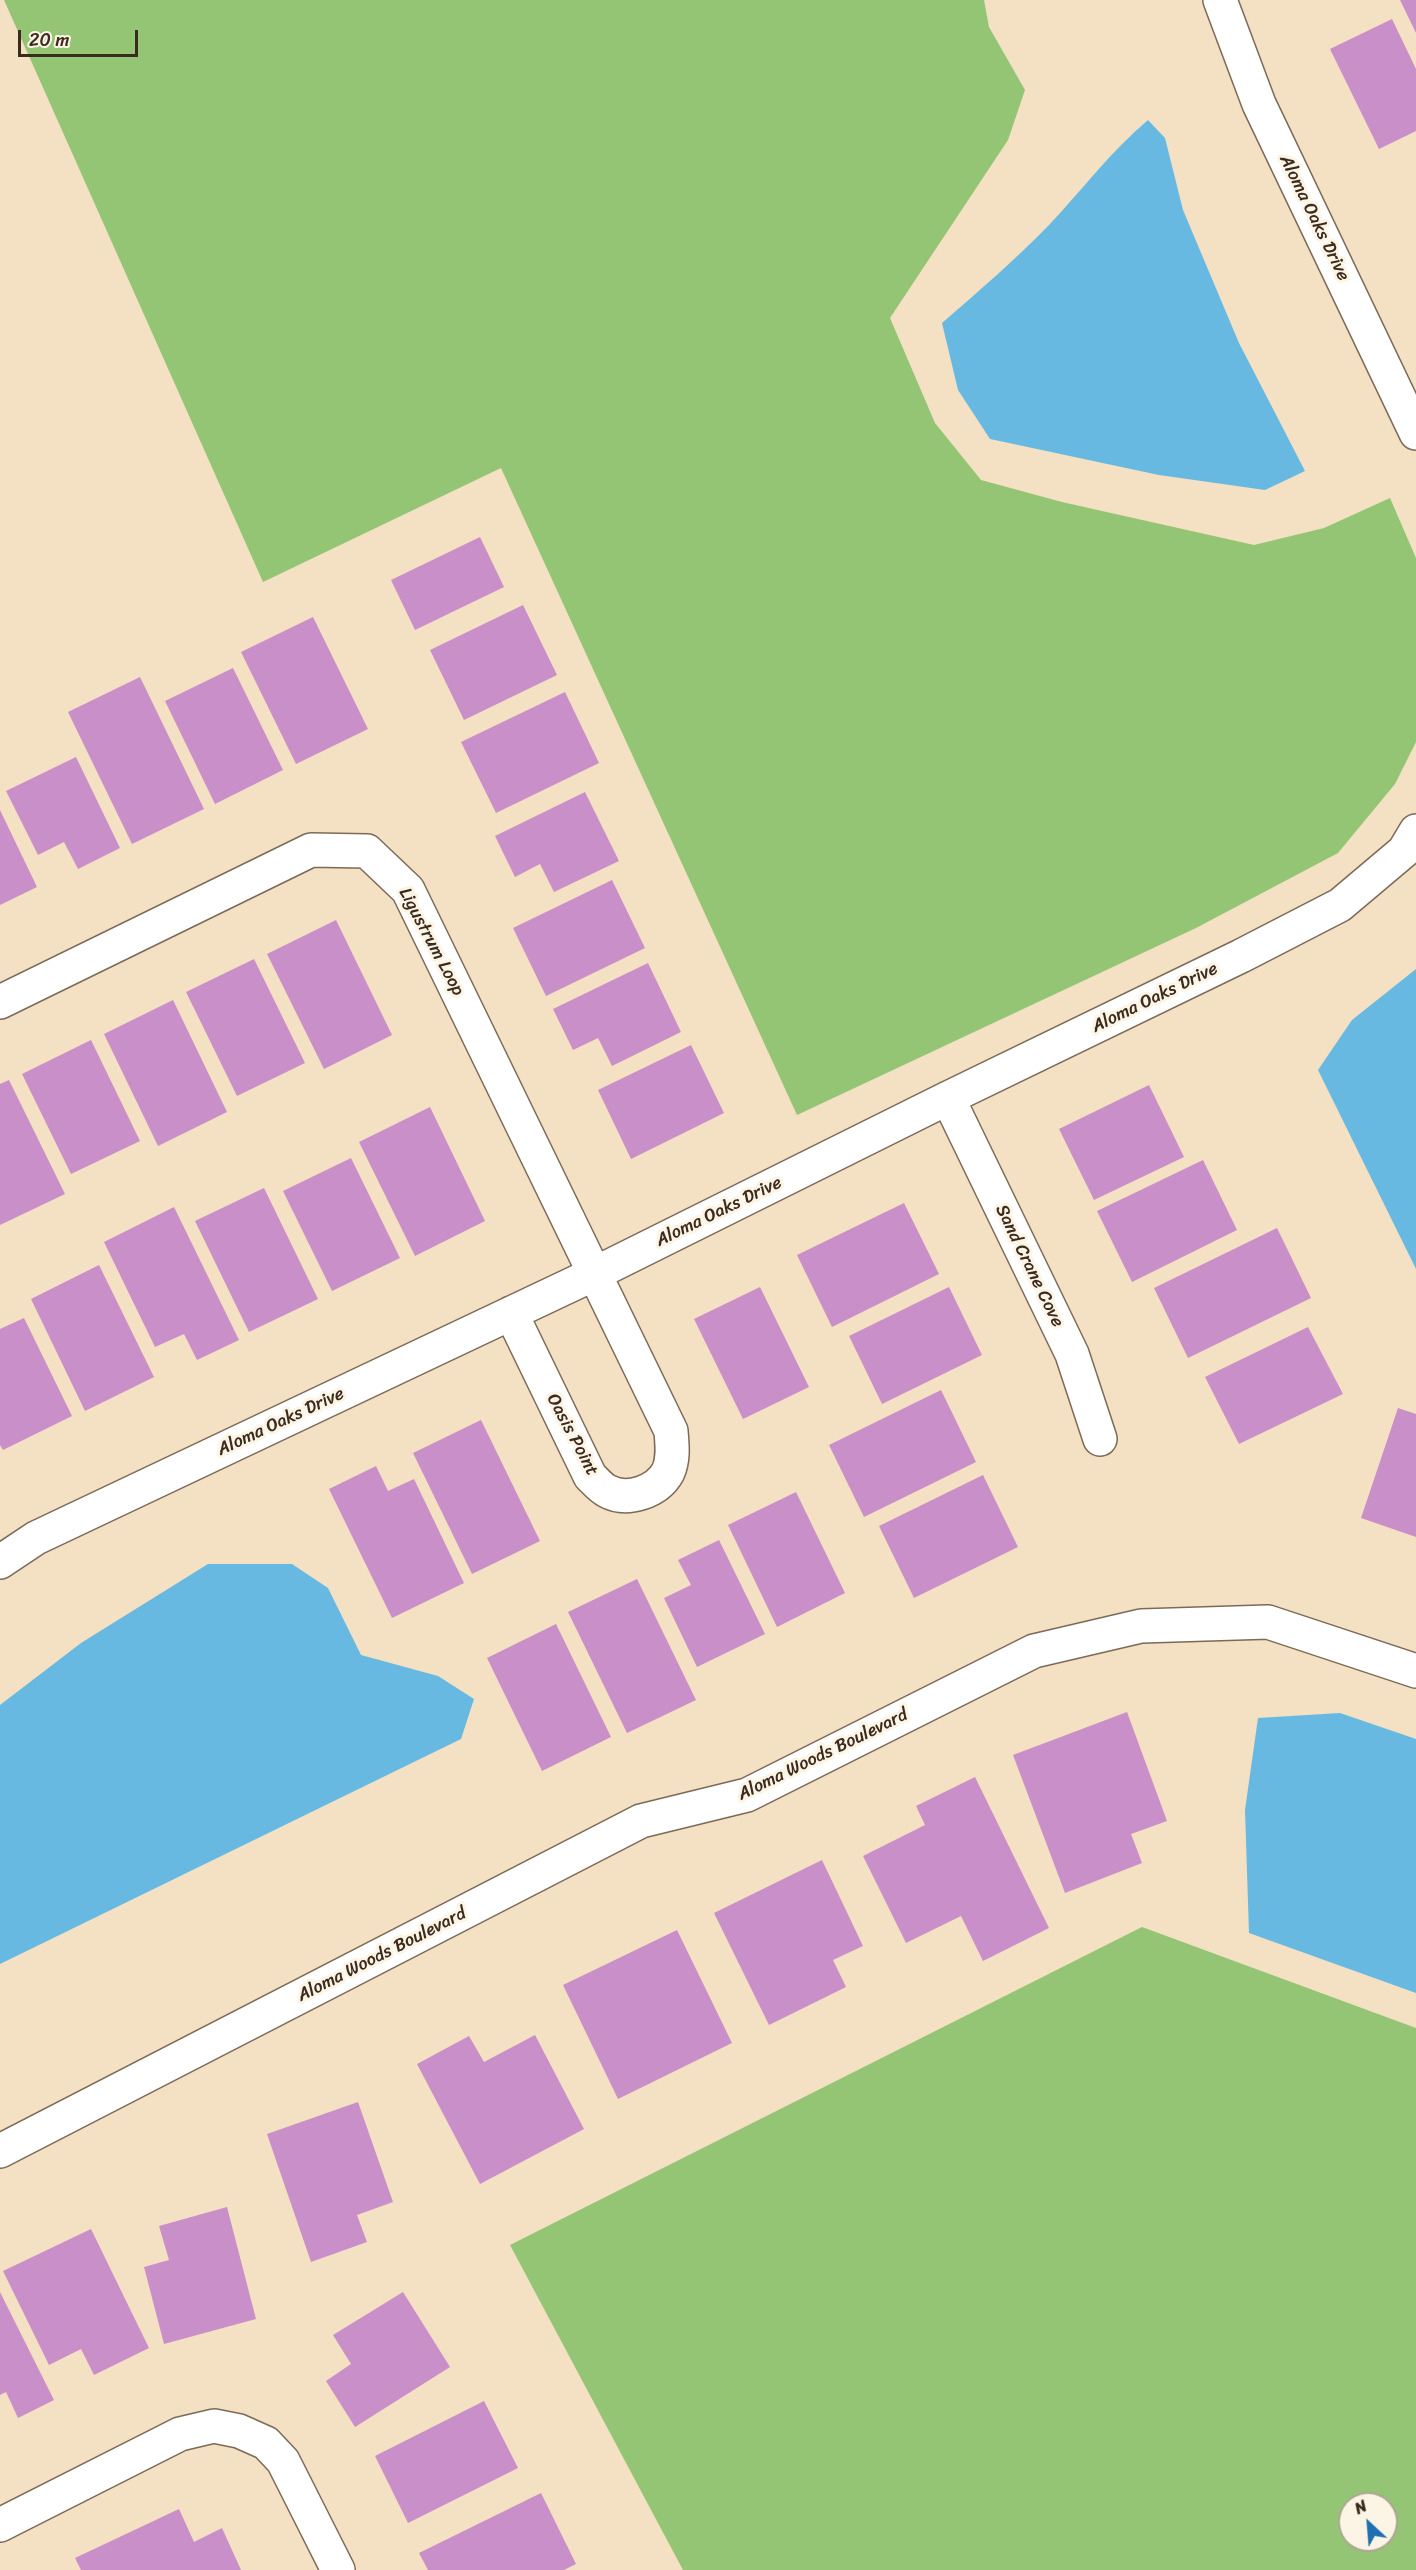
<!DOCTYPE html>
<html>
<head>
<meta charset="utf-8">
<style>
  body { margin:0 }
  #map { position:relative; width:1416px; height:2570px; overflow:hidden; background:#f4e0c3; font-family:Sriracha,sans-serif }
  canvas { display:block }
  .north { position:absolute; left:1338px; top:2492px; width:60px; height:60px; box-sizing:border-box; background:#fcf5e5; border:2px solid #afa495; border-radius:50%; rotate:334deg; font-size:16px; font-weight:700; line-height:24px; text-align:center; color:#3b2a1e }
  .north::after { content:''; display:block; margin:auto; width:21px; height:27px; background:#1f6fb2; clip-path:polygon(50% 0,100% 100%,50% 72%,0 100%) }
  .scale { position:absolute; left:18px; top:30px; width:120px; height:27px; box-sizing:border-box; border:3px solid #3b2a1e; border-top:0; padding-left:8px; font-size:18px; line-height:21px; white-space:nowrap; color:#3b2a1e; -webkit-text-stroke:4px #fcf5e5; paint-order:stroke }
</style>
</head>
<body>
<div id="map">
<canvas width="1416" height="2570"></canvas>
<div class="north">N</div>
<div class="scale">20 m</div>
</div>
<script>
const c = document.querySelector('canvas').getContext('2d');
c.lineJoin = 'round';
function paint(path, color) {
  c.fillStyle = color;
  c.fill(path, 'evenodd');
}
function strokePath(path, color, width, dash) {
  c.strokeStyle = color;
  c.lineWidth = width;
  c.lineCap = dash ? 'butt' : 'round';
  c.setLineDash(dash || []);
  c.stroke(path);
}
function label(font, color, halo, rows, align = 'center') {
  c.font = font + ' Sriracha,sans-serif';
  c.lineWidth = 6;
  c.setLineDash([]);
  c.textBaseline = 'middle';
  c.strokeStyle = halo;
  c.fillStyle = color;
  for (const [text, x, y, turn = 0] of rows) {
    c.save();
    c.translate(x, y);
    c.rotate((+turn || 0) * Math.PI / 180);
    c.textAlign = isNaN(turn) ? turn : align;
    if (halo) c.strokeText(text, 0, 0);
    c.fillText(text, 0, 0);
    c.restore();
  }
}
paint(new Path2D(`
  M4 0H984L989 27 1025 90 1008 140 890 318 935 423 981 480 1062 502 1254 545 1324 528 1390 498 1416 558V742L1395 784 1338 853 1196 928 797 1115 501 468 263 582Z
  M1142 1927 1416 2028V2570H683L510 2245ZM1350 2504H1386V2540H1350Z`), '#94c574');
paint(new Path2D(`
  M1148 120 1165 138 1183 210 1239 343 1305 471 1265 490 1159 475 990 439 958 390 942 323C979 291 1016 259 1050 224 1083 189 1111 151 1148 120Z
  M1416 969V1269L1318 1070 1352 1020Z
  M208 1564H292L328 1588 361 1655 438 1676 474 1699 461 1739 0 1964V1705L81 1643Z
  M1340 1713 1416 1739V1993L1249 1933 1245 1810 1258 1718Z`), '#67b9e2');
paint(new Path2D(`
  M1400 0H1416V33Z
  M1392 19 1416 69V131L1379 149 1330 49Z
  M480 537 504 587 415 630 391 580Z
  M523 605 557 675 464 720 430 650Z
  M313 617 368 729 296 764 241 652Z
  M233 668 283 770 215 804 165 701Z
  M140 677 204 809 132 844 68 712Z
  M565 692 599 763 496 813 461 742Z
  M76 757 120 848 78 869 64 842 38 855 6 791Z
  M585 792 619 861 554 892 540 864 515 877 495 836Z
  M0 810 37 887 0 905Z
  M612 880 645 948 546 996 513 928Z
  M336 920 392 1035 324 1069 267 954Z
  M254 959 305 1063 237 1096 186 992Z
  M648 963 681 1032 612 1066 598 1038 573 1050 553 1009Z
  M173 1000 227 1112 158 1146 104 1034Z
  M91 1040 140 1141 71 1174 22 1074Z
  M691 1045 724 1113 631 1159 598 1090Z
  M9 1080 65 1194 0 1225V1084Z
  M1149 1085 1184 1157 1094 1200 1059 1129Z
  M430 1107 485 1221 415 1256 359 1142Z
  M351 1158 400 1258 332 1291 283 1191Z
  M1203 1160 1237 1230 1132 1282 1097 1211Z
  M264 1188 318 1299 249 1332 195 1221Z
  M904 1203 939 1274 832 1327 797 1255Z
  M174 1207 239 1340 197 1360 184 1334 155 1347 104 1242Z
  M1277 1228 1311 1298 1188 1358 1154 1288Z
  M99 1265 154 1377 85 1411 31 1299Z
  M760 1287 809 1387 743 1419 694 1319Z
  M949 1287 982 1355 882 1404 849 1336Z
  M24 1318 72 1416 3 1450 0 1445V1329Z
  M1308 1327 1343 1394 1239 1444 1205 1377Z
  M941 1390 976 1462 864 1517 829 1445Z
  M1398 1408 1416 1414V1537L1361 1518Z
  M481 1420 540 1541 472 1574 413 1453Z
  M376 1466 388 1491 414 1479 464 1583 392 1618 329 1489Z
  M983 1475 1018 1547 914 1598 879 1526Z
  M796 1492 845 1593 777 1627 728 1525Z
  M719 1540 765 1634 697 1667 664 1598 691 1585 678 1560Z
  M637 1579 696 1700 627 1733 568 1612Z
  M556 1624 611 1737 542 1771 487 1658Z
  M1127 1712 1167 1821 1131 1834 1142 1863 1065 1893 1013 1755Z
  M975 1777 1049 1928 983 1961 961 1916 906 1943 863 1856 925 1825 916 1806Z
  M822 1860 863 1946 833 1960 846 1987 769 2025 714 1913Z
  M677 1930 732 2043 618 2099 563 1985Z
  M535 2035 584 2129 480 2184 417 2064 469 2036 484 2062Z
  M358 2102 393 2202 357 2215 367 2242 311 2262 267 2134Z
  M227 2207 256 2319 164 2344 144 2267 169 2260 159 2226Z
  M91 2229 149 2348 94 2375 81 2349 49 2365 3 2271Z
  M0 2292 54 2400 18 2418 6 2392 0 2395Z
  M403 2292 450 2367 355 2427 326 2381 351 2364 333 2335Z
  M484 2401 518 2468 408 2523 375 2456Z
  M541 2493 576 2564 564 2570H428L419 2553Z
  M179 2509 194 2542 222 2528 241 2570H81L75 2558Z`), '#c98fc8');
const street = new Path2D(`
  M1220 0 1259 104 1416 433
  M0 1002 311 850 367 851 408 890 671 1431C672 1444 674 1459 668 1472 657 1492 627 1502 607 1491 601 1488 595 1481 590 1476L511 1313
  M948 1098 1072 1354 1100 1439
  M0 1562 36 1538 594 1274 948 1098 1241 956 1340 905 1404 851 1416 831
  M0 2151 641 1821 747 1795 1034 1651 1141 1626 1268 1622 1416 1671
  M0 2525 180 2434 214 2426 239 2431 266 2443 283 2461 338 2570`);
strokePath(street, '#7c6a58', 36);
strokePath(street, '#fff', 33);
label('18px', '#3b2a1e', '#fcf5e5', [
  ["Aloma Oaks Drive",1314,218,64],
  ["Ligustrum Loop",431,942,62],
  ["Aloma Oaks Drive",1155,998,-26],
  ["Aloma Oaks Drive",719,1212,-26],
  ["Sand Crane Cove",1029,1266,64],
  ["Aloma Oaks Drive",281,1422,-25],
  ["Oasis Point",572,1435,62],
  ["Aloma Woods Boulevard",823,1755,-26],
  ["Aloma Woods Boulevard",382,1955,-27]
]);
</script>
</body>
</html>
